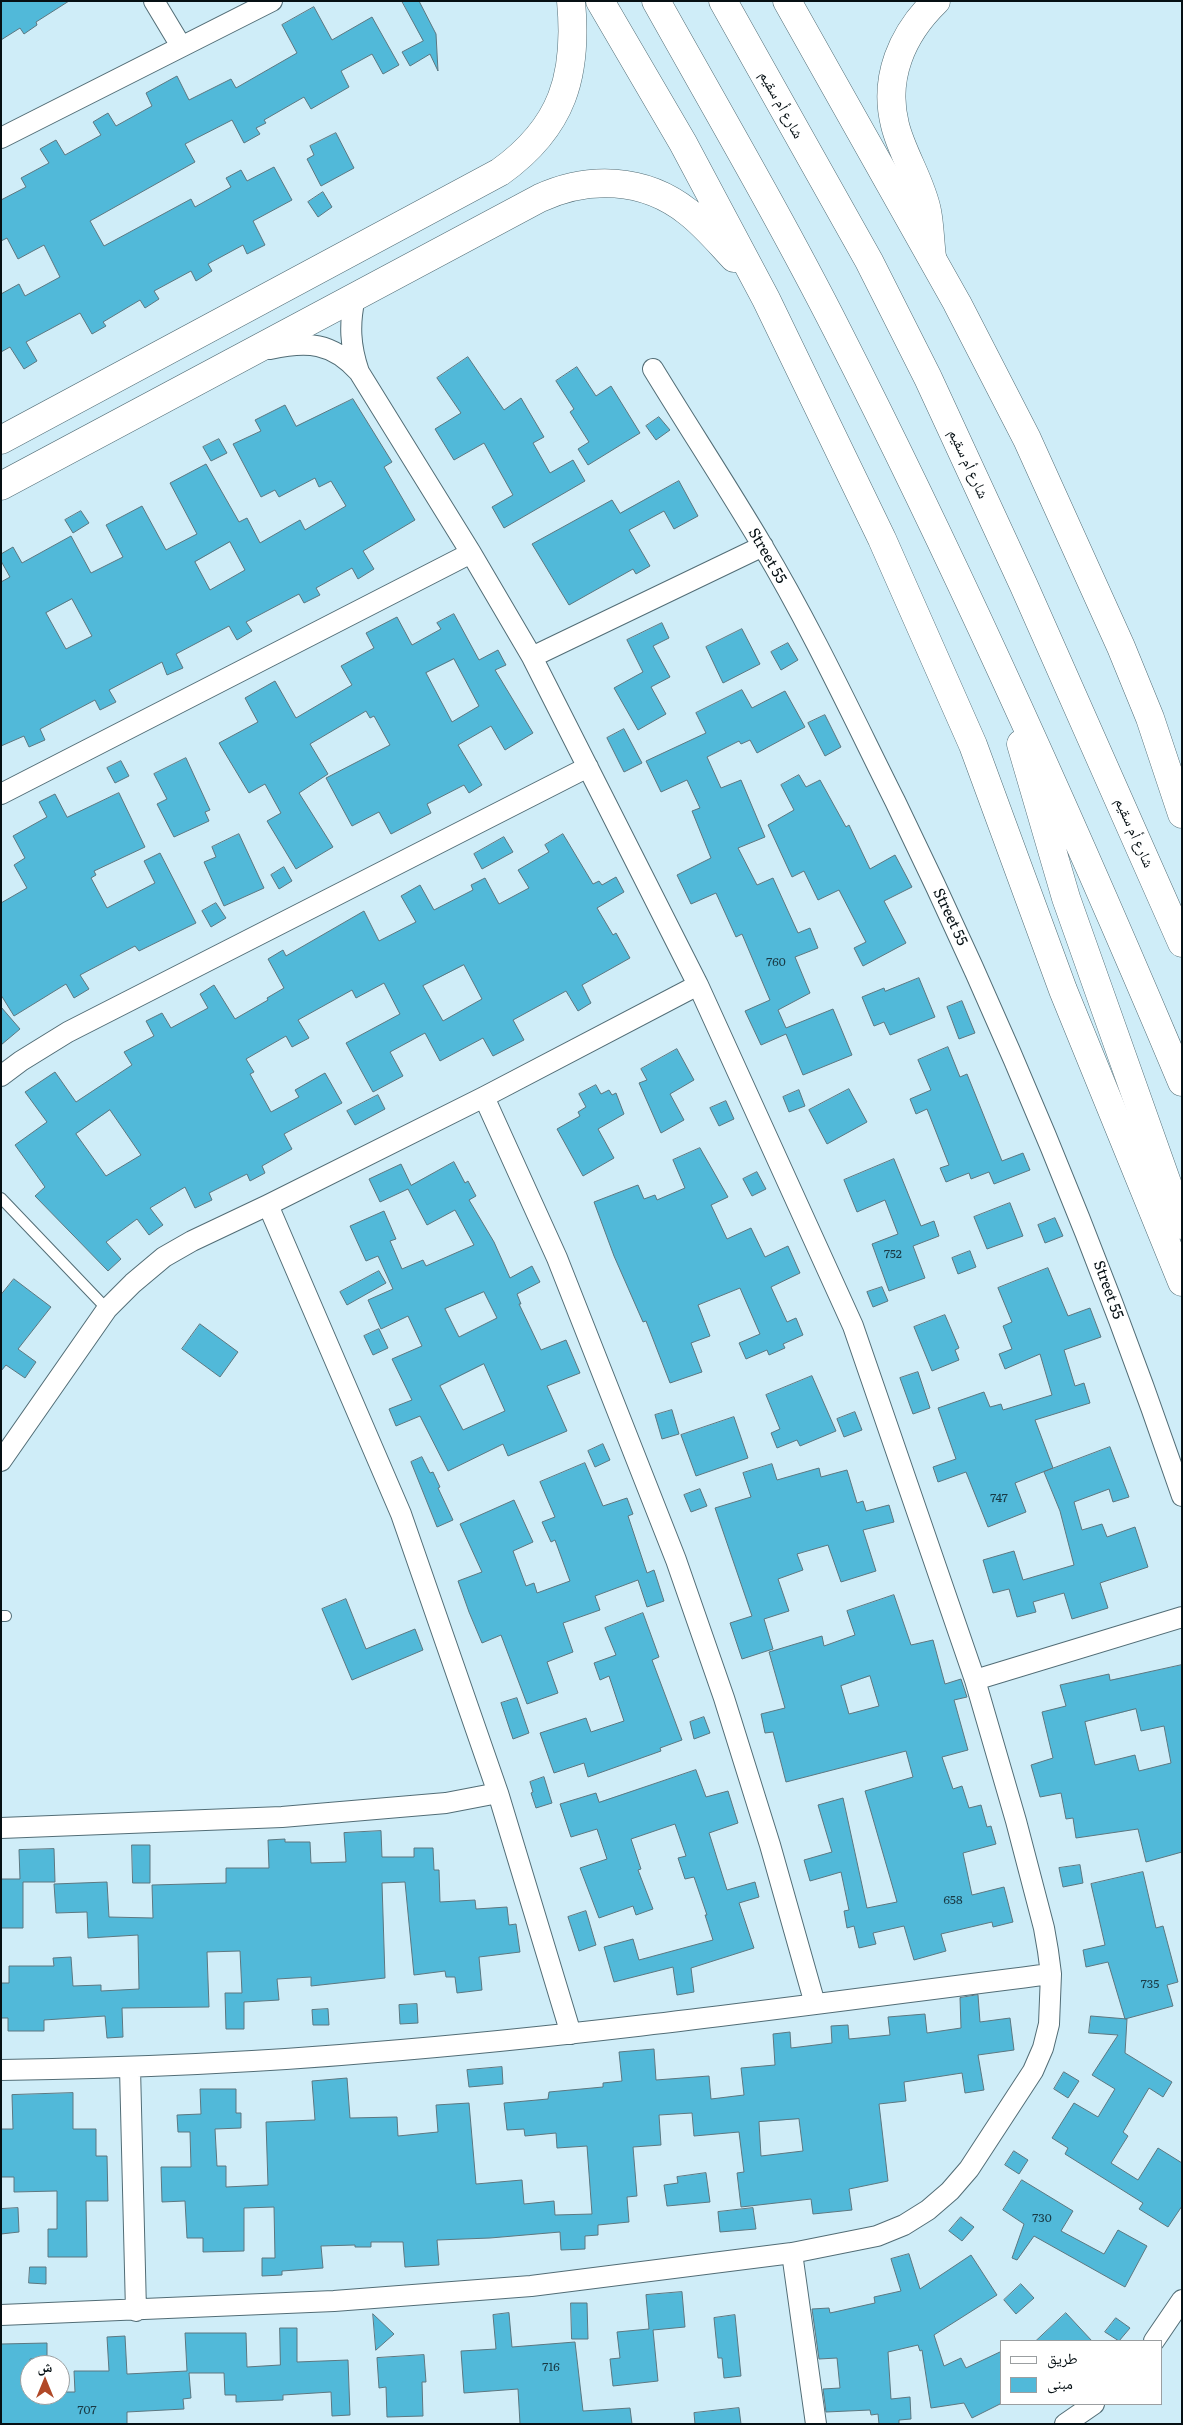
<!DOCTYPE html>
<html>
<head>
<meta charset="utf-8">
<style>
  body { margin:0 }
  #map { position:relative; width:1183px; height:2425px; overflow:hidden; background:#cfedf8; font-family:Literata,"Noto Naskh Arabic",serif }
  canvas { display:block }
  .frame { position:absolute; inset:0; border:2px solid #061014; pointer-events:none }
  .legend { position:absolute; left:1000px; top:2340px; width:162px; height:65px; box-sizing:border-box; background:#fff; border:1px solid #9b9fa1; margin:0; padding:6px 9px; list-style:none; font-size:15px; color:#061014 }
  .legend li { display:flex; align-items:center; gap:10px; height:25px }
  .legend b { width:25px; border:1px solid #9b9fa1 }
  .north { position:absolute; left:20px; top:2355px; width:50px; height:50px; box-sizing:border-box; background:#fff; border:1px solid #9b9fa1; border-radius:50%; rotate:0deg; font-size:14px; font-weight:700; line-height:20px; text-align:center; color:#061014 }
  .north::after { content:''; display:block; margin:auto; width:18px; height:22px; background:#b14928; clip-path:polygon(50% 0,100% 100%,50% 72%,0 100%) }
</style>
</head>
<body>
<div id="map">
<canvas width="1183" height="2425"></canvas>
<div class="frame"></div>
<ul class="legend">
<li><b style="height:6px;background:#fff"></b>طريق</li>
<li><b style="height:14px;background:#51b9d9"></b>مبنى</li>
</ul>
<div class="north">ش</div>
</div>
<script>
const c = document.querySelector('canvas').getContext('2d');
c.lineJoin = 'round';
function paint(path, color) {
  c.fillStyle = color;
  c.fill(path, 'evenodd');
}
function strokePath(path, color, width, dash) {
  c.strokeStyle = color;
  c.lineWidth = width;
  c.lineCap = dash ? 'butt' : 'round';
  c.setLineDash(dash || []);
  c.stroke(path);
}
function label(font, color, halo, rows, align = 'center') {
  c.font = font + ' Literata,"Noto Naskh Arabic",serif';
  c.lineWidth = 4.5;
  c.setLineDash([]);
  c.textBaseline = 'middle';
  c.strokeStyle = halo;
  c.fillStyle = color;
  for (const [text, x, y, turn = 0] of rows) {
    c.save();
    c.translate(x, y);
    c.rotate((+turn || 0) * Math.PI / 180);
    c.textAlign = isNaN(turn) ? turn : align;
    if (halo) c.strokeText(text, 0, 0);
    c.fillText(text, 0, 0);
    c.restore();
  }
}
const building = new Path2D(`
  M1 1H69L36 22 37 25 24 34 20 28 1 40Z
  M402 1H419L436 34 438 71 430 54 410 66 402 52 423 41Z
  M314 7 332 40 372 17 399 65 383 74 372 54 341 71 349 87 311 109 304 97 264 120 266 123 256 128 260 134 244 143 232 120 185 144 195 162 90 221 104 246 191 199 195 207 231 187 226 178 241 170 247 181 274 167 292 200 253 221 265 245 247 254 243 245 208 264 212 271 196 281 191 271 154 291 159 299 145 308 140 300 103 322 106 326 92 334 80 313 26 342 37 361 24 369 10 347 1 352V294L19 284 25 296 60 277 44 245 18 259 7 238 1 241V200L26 187 21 178 49 163 40 149 56 140 65 155 101 135 93 122 108 113 116 126 152 106 146 93 177 76 189 100 231 79 236 88 297 53 282 25Z
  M336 133 354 168 321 186 307 159 314 155 310 146Z
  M323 192 332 207 318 217 308 202Z
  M468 357 504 410 521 398 544 437 533 443 550 473 573 460 585 481 504 528 492 507 513 495 484 443 454 460 435 429 461 413 437 378Z
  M577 367 596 396 611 386 640 433 588 465 578 449 589 442 570 412 574 409 556 381Z
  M353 399 392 462 384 467 415 520 363 551 374 569 358 579 352 568 316 588 320 595 304 603 299 594 246 622 252 631 237 640 229 626 176 654 183 668 167 675 162 662 109 690 116 702 100 710 95 700 40 729 45 740 29 747 24 736 1 746V582L10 577 1 561V554L13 547 22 563 71 536 91 573 123 557 106 525 142 506 166 550 197 534 170 483 206 464 239 522 247 518 260 543 300 520 305 530 346 506 331 481 319 487 315 478 279 497 275 490 261 497 233 444 261 431 255 420 285 405 296 426ZM230 542 245 570 210 590 195 562ZM72 599 92 636 66 649 46 613Z
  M659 417 670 430 656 440 646 426Z
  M219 439 227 453 211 461 203 447Z
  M679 481 698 516 674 529 664 511 629 530 650 566 636 574 633 569 569 605 532 544 612 500 620 513Z
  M81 511 89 523 73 533 65 520Z
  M454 614 479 660 498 650 506 665 495 670 533 733 505 750 491 726 458 745 482 785 469 793 464 785 427 804 431 813 391 834 379 812 352 826 326 778 390 745 374 716 370 718 366 711 310 744 328 774 299 793 333 847 296 869 267 821 281 813 265 784 249 793 219 743 258 722 245 698 275 681 296 718 352 685 341 666 374 648 366 633 397 617 412 645 441 629 437 623ZM454 659 479 706 452 722 426 673Z
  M662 623 669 638 653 646 670 677 651 687 666 714 638 730 614 688 643 672 627 640Z
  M742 629 760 664 723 683 706 647Z
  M788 643 798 660 781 670 771 652Z
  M742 690 752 708 785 691 805 727 757 753 750 740 741 744 739 741 707 757 721 788 741 780 765 837 738 848 757 885 773 878 798 933 810 928 818 948 795 957 810 993 778 1010 786 1028 833 1009 852 1055 803 1075 786 1034 761 1045 745 1011 770 1000 742 934 736 937 716 893 691 904 677 875 711 858 692 811 700 808 687 780 661 792 646 761 706 733 696 713Z
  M825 715 841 747 825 756 808 723Z
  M624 729 642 763 624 772 607 738Z
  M186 758 210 810 205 812 209 821 174 837 157 804 167 799 154 774Z
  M121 761 129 776 115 783 107 768Z
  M799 775 806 787 820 780 846 827 849 825 870 869 895 855 912 887 884 901 906 943 863 966 854 948 866 942 839 890 818 900 804 871 792 877 768 825 794 810 781 785Z
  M119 793 145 847 94 871 96 875 91 878 107 908 155 883 144 861 160 853 196 923 139 951 135 946 80 975 89 989 74 998 66 984 14 1016 1 995V903L27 888 14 865 25 858 13 836 47 817 39 802 55 794 67 817Z
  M239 834 264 888 224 906 204 862 216 857 212 847Z
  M563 834 593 884 599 881 602 885 616 877 624 892 597 908 613 935 616 933 630 958 582 985 591 1003 578 1011 566 991 513 1020 524 1040 493 1056 483 1038 440 1061 425 1033 390 1052 403 1076 373 1092 346 1043 400 1014 384 983 356 998 352 990 298 1020 309 1038 292 1047 286 1036 246 1059 254 1072 250 1074 271 1112 299 1097 295 1090 325 1073 342 1103 284 1134 292 1149 262 1166 265 1173 250 1181 247 1174 209 1193 212 1200 195 1208 185 1187 150 1208 163 1225 149 1235 137 1219 106 1242 121 1259 108 1271 35 1196 45 1187 15 1145 47 1122 25 1092 55 1072 76 1102 132 1065 124 1052 154 1036 146 1021 162 1013 171 1028 208 1008 200 994 214 985 235 1019 268 1000 267 998 284 988 268 959 283 950 286 956 364 911 379 941 416 922 401 896 420 885 434 910 473 890 471 885 485 878 499 904 529 888 518 870 549 852 545 845ZM464 965 482 999 443 1021 423 986ZM110 1110 141 1155 106 1176 76 1134Z
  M504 837 513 852 482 869 474 854Z
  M284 867 292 881 279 889 271 875Z
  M216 903 226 918 211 927 202 911Z
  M919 978 935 1017 890 1035 884 1022 874 1026 862 997 884 988 885 991Z
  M962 1001 975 1033 959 1039 947 1007Z
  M1 1007 20 1029 1 1045Z
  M948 1047 960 1077 967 1074 1002 1161 1023 1153 1030 1170 994 1184 989 1172 971 1179 969 1173 946 1182 940 1168 949 1165 927 1109 916 1114 910 1099 931 1090 918 1060Z
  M677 1049 694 1080 670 1094 684 1120 661 1133 639 1083 647 1080 641 1069Z
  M596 1085 601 1094 609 1090 612 1095 616 1093 624 1114 598 1129 614 1158 583 1176 557 1129 580 1116 578 1112 586 1107 579 1094Z
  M849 1089 867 1122 827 1144 809 1110Z
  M799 1090 805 1106 789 1112 783 1097Z
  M378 1095 385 1109 355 1125 347 1111Z
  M726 1101 734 1119 719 1126 710 1108Z
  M700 1148 728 1197 711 1205 727 1239 751 1228 765 1257 788 1246 800 1273 771 1287 787 1322 796 1318 803 1335 783 1344 785 1348 769 1355 767 1350 746 1359 739 1343 760 1334 740 1288 698 1305 710 1336 691 1343 702 1372 670 1383 646 1321 643 1322 614 1256 594 1202 638 1185 644 1199 655 1195 657 1200 685 1188 673 1160Z
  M894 1159 921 1226 934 1221 939 1236 913 1246 925 1278 889 1291 872 1244 898 1234 885 1200 857 1212 844 1180Z
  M454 1162 465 1183 468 1181 476 1196 469 1200 494 1242 510 1278 532 1266 540 1282 517 1294 521 1304H519L541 1350 566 1340 580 1373 547 1386 567 1431 508 1456 503 1444 448 1471 420 1416 396 1426 389 1409 412 1400 392 1359 422 1346 408 1316 381 1329 368 1300 393 1289 378 1256 366 1261 350 1226 384 1211 396 1239 390 1241 402 1269 423 1260 426 1266 474 1245 455 1210 427 1225 408 1189 380 1202 369 1179 401 1164 411 1185ZM484 1292 497 1318 459 1337 445 1309ZM484 1364 505 1411 463 1430 440 1386Z
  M757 1172 766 1189 752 1196 743 1179Z
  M1010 1203 1023 1236 987 1249 974 1217Z
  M1055 1218 1063 1236 1045 1243 1038 1225Z
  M970 1251 976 1267 958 1274 952 1258Z
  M1048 1268 1068 1316 1090 1308 1101 1337 1064 1350 1075 1386 1084 1383 1090 1403 1035 1420 1053 1468 1015 1483 1026 1512 988 1527 966 1472 938 1482 933 1467 956 1459 938 1408 984 1392 990 1407 1001 1404 1003 1410 1052 1395 1040 1354 1005 1369 999 1354 1012 1349 1003 1326 1012 1322 998 1288Z
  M379 1271 386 1283 347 1305 340 1292Z
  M14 1279 51 1307 18 1349 36 1362 25 1378 6 1365 1 1371V1295Z
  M882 1287 888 1301 873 1307 867 1292Z
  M945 1315 959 1348 955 1350 959 1360 932 1371 914 1327Z
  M200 1324 238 1352 220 1377 182 1349Z
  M379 1329 388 1348 373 1355 364 1336Z
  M918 1372 930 1408 913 1414 900 1378Z
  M812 1376 836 1431 800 1446 797 1440 777 1448 771 1433 780 1429 766 1395Z
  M672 1410 679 1434 662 1439 655 1415Z
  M855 1412 862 1430 844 1437 837 1419Z
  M734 1417 748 1458 696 1476 681 1435Z
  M603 1444 610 1460 595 1467 588 1451Z
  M1110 1447 1129 1497 1113 1502 1109 1489 1074 1502 1082 1530 1102 1524 1107 1537 1135 1527 1148 1567 1100 1583 1108 1608 1072 1619 1064 1593 1033 1602 1036 1612 1017 1617 1009 1589 993 1593 983 1560 1014 1551 1023 1580 1074 1565 1060 1511 1044 1472Z
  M422 1457 430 1473 433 1472 440 1487 438 1488 453 1520 437 1527 411 1462Z
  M585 1463 603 1506 627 1498 633 1514 628 1516 647 1573 654 1570 664 1601 647 1607 638 1580 595 1596 600 1610 563 1623 573 1652 547 1662 558 1693 527 1704 501 1635 482 1643 469 1612 458 1581 482 1572 460 1524 514 1500 533 1542 513 1551 526 1586 534 1583 537 1593 570 1581 555 1540 551 1542 542 1522 555 1517 540 1482Z
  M772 1464 777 1480 819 1468 821 1477 847 1470 857 1503 863 1501 866 1511 889 1505 894 1522 863 1530 876 1571 841 1582 828 1545 797 1554 803 1570 778 1579 789 1611 764 1619 773 1649 742 1659 730 1623 752 1616 715 1508 751 1497 743 1473Z
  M700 1489 707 1506 691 1512 684 1495Z
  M894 1595 911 1645 933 1640 945 1684 961 1679 967 1697 954 1700 968 1750 942 1757 953 1789 962 1786 969 1808 981 1805 987 1827 991 1826 996 1844 963 1853 972 1895 1004 1887 1013 1922 993 1927 992 1922 941 1934 946 1951 914 1960 904 1926 873 1933 876 1944 859 1948 854 1926 847 1928 844 1911 849 1910 841 1872 810 1881 804 1860 832 1852 818 1805 843 1798 867 1908 897 1902 865 1791 913 1777 906 1751 786 1782 773 1732 765 1733 761 1714 785 1708 769 1652 822 1636 824 1646 855 1635 847 1611ZM870 1676 879 1706 849 1714 841 1686Z
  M346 1599 366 1649 415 1629 423 1650 352 1680 322 1609Z
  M643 1613 659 1657 652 1660 682 1740 660 1748 661 1751 588 1777 584 1763 554 1773 540 1733 586 1718 591 1732 624 1721 609 1676 600 1680 594 1663 616 1655 605 1628Z
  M1182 1665V1852L1146 1862 1138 1829 1076 1838 1073 1818 1066 1819 1061 1793 1040 1797 1031 1765 1053 1758 1042 1712 1066 1706 1060 1685 1109 1674 1110 1680ZM1136 1709 1141 1731 1164 1726 1171 1763 1139 1771 1135 1755 1095 1765 1085 1722Z
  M517 1698 529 1733 513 1739 501 1703Z
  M704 1717 710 1733 694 1739 690 1722Z
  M696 1770 706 1797 728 1791 738 1823 709 1833 727 1890 755 1882 759 1897 739 1903 754 1948 691 1968 694 1992 677 1995 673 1967 614 1982 604 1947 633 1939 639 1960 713 1940 705 1915H707L694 1877 685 1879 678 1858 686 1856 675 1824 631 1839 641 1869 638 1870 653 1909 636 1915 633 1906 599 1918 580 1868 607 1859 597 1829 571 1837 560 1804 596 1793 599 1802Z
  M544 1777 552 1803 536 1808 531 1793 533 1792 530 1782Z
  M381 1831 382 1857H414V1848H433L434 1870H439L440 1902 475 1900 476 1909 507 1907 509 1925 516 1924 520 1952 479 1957 482 1990 457 1993 455 1977H446L445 1971 414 1975 405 1882 382 1883 385 1978 311 1986V1977L277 1979 279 2000 244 2002V2029H226L225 1993H242L240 1951 207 1952 209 2007 122 2008 123 2037 107 2038 105 2016 44 2020V2031H8V2018H1V1983H9V1966H54L53 1958 71 1957 73 1986 101 1985V1991L139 1989 138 1935 88 1938 87 1912 56 1913 54 1884 107 1882 109 1917 153 1918 152 1885 226 1883V1868H269L268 1840 285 1839V1842H310L311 1863 346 1862 344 1833Z
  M132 1845H150V1883H133Z
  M54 1849 55 1882H23V1928H1V1879H20L19 1850Z
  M1080 1865 1083 1883 1063 1887 1059 1868Z
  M1143 1872 1156 1928 1163 1926 1178 1982 1167 1985 1173 2006 1125 2019 1108 1962 1086 1967 1083 1950 1105 1945 1091 1884Z
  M586 1911 596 1945 579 1951 568 1917Z
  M978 1995 980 2022 1010 2018 1014 2050 978 2055 984 2090 965 2093 962 2073 904 2082 906 2101 879 2104 888 2181 849 2189 852 2210 813 2214 811 2199 741 2207 737 2173 744 2172 739 2132 694 2136 692 2113 659 2115 661 2145 633 2147 637 2196 627 2197 629 2222 598 2225V2235L585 2236V2249L561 2250 560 2232 490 2238 437 2240 439 2265 405 2267 403 2242H371V2247H355V2245L321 2246 323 2268 282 2271V2275L262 2276V2258H275L274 2207 244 2208V2251L203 2252V2238H187L185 2201 162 2202 161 2167H191L190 2132H178L177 2115 201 2114 200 2089H236V2113H241V2128L215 2129 217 2166H226V2187L268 2185 266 2122 315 2120 312 2081 347 2078 350 2118 397 2117 398 2136 438 2132 436 2105 469 2103 476 2184 522 2180 524 2204 554 2201 555 2215 592 2214 587 2146 557 2148 556 2133 525 2136 524 2129 507 2130 504 2103 548 2099 549 2092 603 2087V2083L622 2081 619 2052 654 2049 656 2080 709 2076 711 2099 744 2095 741 2068 775 2065 773 2034 790 2032 791 2048 832 2043 831 2026 848 2025 849 2039 890 2035 888 2017 925 2014 927 2033 961 2028 960 1998ZM799 2119 803 2151 761 2156 759 2122Z
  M417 2004 418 2023 400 2024 399 2005Z
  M328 2009 329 2025H313L312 2010Z
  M1091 2016 1127 2019 1125 2053 1172 2082 1163 2097 1149 2088 1123 2132 1128 2136 1111 2163 1138 2180 1158 2148 1182 2163V2206L1168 2227 1139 2209 1143 2203 1065 2154 1068 2148 1052 2138 1074 2103 1098 2117 1115 2089 1092 2075 1118 2035 1089 2033Z
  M502 2067 503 2084 469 2087 467 2070Z
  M1064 2072 1079 2081 1068 2098 1054 2089Z
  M73 2093V2129H96V2156H107L108 2201H86L87 2257H48V2229H57V2191L14 2192V2177H1V2129H13L12 2095Z
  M1014 2151 1028 2160 1019 2174 1005 2165Z
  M706 2173 710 2202 667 2206 664 2185 678 2183 677 2177Z
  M1022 2180 1073 2211 1061 2231 1104 2254 1118 2230 1147 2246 1125 2287 1034 2236 1017 2260 1012 2258 1024 2224 1003 2210Z
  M18 2208 19 2232 1 2234V2209Z
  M753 2208 756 2229 720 2232 718 2212Z
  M961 2217 974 2227 962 2241 949 2231Z
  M909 2254 920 2289 971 2255 997 2295 934 2335 944 2366 961 2358 966 2368 1002 2351V2403L972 2418 964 2403 931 2408 922 2350 920 2351 918 2345 888 2352 891 2399 910 2397 911 2419 899 2420V2424H879L878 2414 871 2415 870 2410 826 2412 823 2389 840 2388 837 2358 819 2359 812 2309 829 2308 830 2313 875 2303 874 2297 901 2291 891 2259Z
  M30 2267H46V2284L29 2283Z
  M1021 2284 1034 2298 1016 2314 1004 2300Z
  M682 2292 685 2327 653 2330 658 2381 613 2386 610 2359 620 2358 617 2332 649 2329 646 2295Z
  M571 2303H587L588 2339H572Z
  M509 2313 512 2347 575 2342 583 2411 630 2408 632 2424H520L518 2389 464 2393 461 2351 496 2349 493 2315Z
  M1066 2313 1092 2341H1036Z
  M373 2314 394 2334 376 2350Z
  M735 2315 741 2376 724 2378 722 2358H718L714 2318Z
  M1116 2318 1130 2328 1119 2341 1105 2332Z
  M280 2328H297V2362L348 2360 350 2415 332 2416 331 2392 283 2395V2400L236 2402V2395H225L224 2373H189L191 2398 183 2399 184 2409 127 2412V2424H1V2344L47 2343V2358L30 2359V2395H60V2392H75L74 2371H109L107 2337 125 2336 127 2374 187 2371 185 2333H246L247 2367 280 2365Z
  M424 2355 426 2382H422L423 2416 387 2417 386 2387 379 2388 377 2358Z
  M739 2408 741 2424H695L694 2413Z`);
paint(building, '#51b9d9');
strokePath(building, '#5c7780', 1);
const lane = new Path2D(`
  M1 1198 107 1309
  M1 1616H6`);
const street = new Path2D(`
  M154 1 181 46
  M1 138 272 1
  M355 297C349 324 350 346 359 372
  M653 369C689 428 727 486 762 545 811 627 852 715 895 801 1005 1027 1101 1258 1182 1496
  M532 657 763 546
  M1 794 471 553
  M1 1076 21 1061 68 1032 588 767
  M484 1097 557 1258 676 1560 724 1698 770 1845 815 2004
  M268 1205 401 1514 498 1793 571 2034
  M1 1461 107 1309 133 1283 164 1257 192 1241 268 1205 484 1097 698 985
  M975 1680 1182 1617
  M1 1828 282 1817 446 1803 498 1793
  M130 2068 136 2311
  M1 2070C127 2068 252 2063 377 2052 602 2034 827 2002 1051 1974
  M792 2253 816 2424
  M1 2315 334 2301 531 2286 792 2253 877 2236 904 2225 928 2210 950 2191 969 2169 1033 2071 1043 2048 1049 2024 1051 1974 1048 1951 1044 1928 1016 1821 975 1680 853 1326 698 985 532 657 471 553 359 372C332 342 307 341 270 349
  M1154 2341 1182 2300
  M1065 2424 1094 2404`);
const secondary = new Path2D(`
  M600 1 683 143 766 299 882 539 973 745 1063 990 1182 1282
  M932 257C930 242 930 226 927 211 921 181 902 154 895 125 883 78 902 34 936 1
  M1 440 500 172C563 127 578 75 571 1
  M1 486 540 198C588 176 644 177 688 212 705 225 719 242 734 258`);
const primary = new Path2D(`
  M656 1C717 110 780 218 837 330 962 575 1075 828 1182 1082
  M723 1 869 261 928 378 1024 586 1182 943
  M787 1 957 303 1027 439 1121 647 1150 718 1182 814
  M1021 744 1066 898 1182 1225`);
strokePath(lane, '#526d76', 12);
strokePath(street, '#526d76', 22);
strokePath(secondary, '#526d76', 29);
strokePath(primary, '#526d76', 29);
strokePath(lane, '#fff', 10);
strokePath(street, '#fff', 20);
strokePath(secondary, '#fff', 28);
strokePath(primary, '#fff', 28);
label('12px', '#193a45', null, [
  ["760",776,962],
  ["752",893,1254],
  ["747",999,1498],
  ["658",953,1900],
  ["735",1150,1984],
  ["730",1042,2218],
  ["716",551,2367],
  ["707",87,2410]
]);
label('15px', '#061014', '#fff', [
  ["شارع أم سقيم",781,105,61],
  ["شارع أم سقيم",968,464,65],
  ["Street 55",767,556,60],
  ["شارع أم سقيم",1134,833,66],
  ["Street 55",950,917,65],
  ["Street 55",1108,1290,70]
]);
</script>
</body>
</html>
